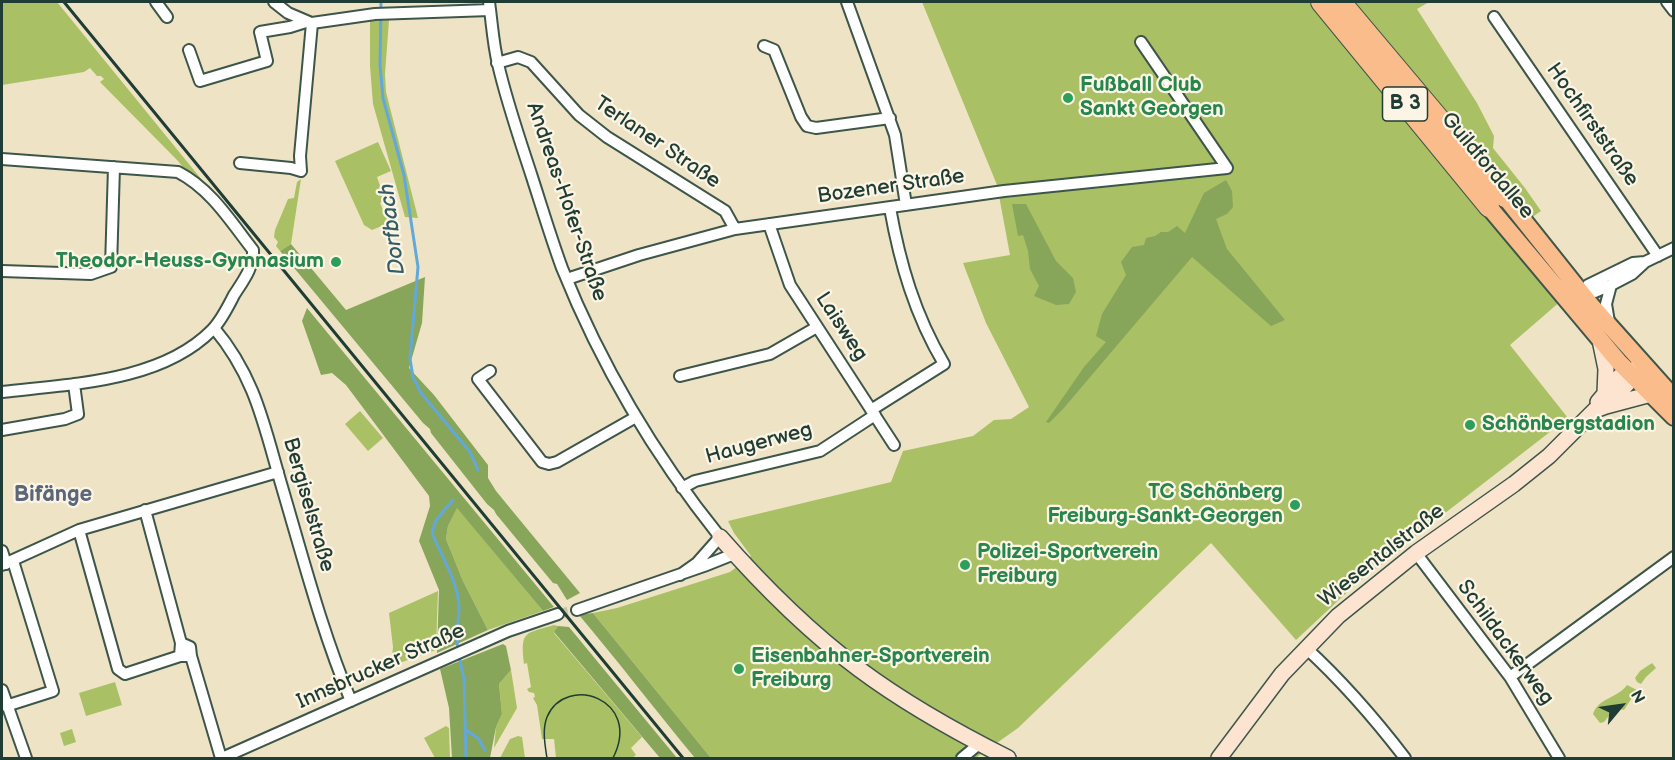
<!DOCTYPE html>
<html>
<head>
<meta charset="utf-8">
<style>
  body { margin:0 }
  #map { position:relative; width:1675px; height:760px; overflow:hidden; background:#eee4c5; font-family:"Balsamiq Sans",sans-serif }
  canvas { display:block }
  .frame { position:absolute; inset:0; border:3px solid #1f3d34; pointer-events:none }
  .north { position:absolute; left:1591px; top:676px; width:60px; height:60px; -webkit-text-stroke:4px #fcf5e5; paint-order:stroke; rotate:61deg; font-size:16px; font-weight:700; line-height:24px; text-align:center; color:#1f3d34 }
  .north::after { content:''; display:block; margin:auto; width:21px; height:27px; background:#1f3d34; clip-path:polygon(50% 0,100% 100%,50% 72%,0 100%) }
</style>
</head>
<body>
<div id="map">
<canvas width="1675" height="760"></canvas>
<div class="frame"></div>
<div class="north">N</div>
</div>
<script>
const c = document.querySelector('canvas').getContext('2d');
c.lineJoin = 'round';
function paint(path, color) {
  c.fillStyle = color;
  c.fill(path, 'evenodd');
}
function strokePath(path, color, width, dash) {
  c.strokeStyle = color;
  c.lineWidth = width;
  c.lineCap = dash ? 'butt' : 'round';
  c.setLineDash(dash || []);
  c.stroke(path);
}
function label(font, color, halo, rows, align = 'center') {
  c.font = font + ' "Balsamiq Sans",sans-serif';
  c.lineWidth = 4.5;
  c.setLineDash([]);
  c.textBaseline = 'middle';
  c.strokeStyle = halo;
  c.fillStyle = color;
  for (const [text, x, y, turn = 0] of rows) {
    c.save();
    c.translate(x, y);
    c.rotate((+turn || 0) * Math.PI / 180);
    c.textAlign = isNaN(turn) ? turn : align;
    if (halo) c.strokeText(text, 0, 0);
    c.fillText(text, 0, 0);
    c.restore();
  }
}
paint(new Path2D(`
  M2 2H57L202 180 204 185 187 172 178 161 100 82 104 79 101 76H97L90 68 84 72 2 85Z
  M922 2H1316L1562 300 1510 345 1568 418 1405 544 1406 546 1357 583 1296 640 1211 543 1018 728 977 757 980 758H711L593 613 617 608 730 572 751 556 734 533 728 521 891 482 903 451 973 436 994 420 1011 419 1029 407 986 323 963 263 1010 255 997 185Z
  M1352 2H1429L1417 9 1477 103 1494 136 1493 148 1525 188 1541 211 1528 220Z
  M389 20 385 74 386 92 418 218 405 217 373 104 370 66V21Z
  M378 142 391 171 377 177 385 200 380 203 389 223 372 230 364 225 335 161Z
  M301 179 291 244 280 251 276 246 278 242 274 237 275 230 288 199 294 198 297 182Z
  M360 411 383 438 368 451 345 424Z
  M457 507 543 611 488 630 463 581 446 539 448 526Z
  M438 591 436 650 391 666 393 647 389 613Z
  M554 625 558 626 554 633 642 737 631 748 636 755 632 758H556L554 739H542L537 705 533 698 535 697 534 693 529 692 527 689 531 687 527 663 524 664C520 630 525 634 554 625Z
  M1652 663 1656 668 1646 677 1641 684 1637 682 1635 678 1640 671Z
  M511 670 517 708 494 748 496 727 502 714 499 684Z
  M115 682 122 705 86 716 79 693Z
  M1627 685 1637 690 1624 710 1615 708 1604 722 1600 723 1593 714C1598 698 1618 698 1627 685Z
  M446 726 449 728 450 758H435L424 738Z
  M72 729 76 742 64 746 60 733Z
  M518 736 522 737 525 758H500L510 739Z`), '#aac065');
paint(new Path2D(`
  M1226 180 1232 191 1233 207 1227 214 1216 219 1227 249 1285 320 1271 326 1192 257 1063 409 1049 423 1046 422 1084 367 1106 342 1096 336 1102 314 1126 275 1121 262 1132 247 1144 245 1146 238 1155 236 1161 232H1168L1177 226 1185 233 1204 193Z
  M1012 204H1026L1056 261 1073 278 1076 292 1069 304 1056 305 1034 296 1039 286 1030 269 1028 251 1023 235 1018 236Z
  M291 244 346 310 425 277 422 323 409 368 434 395 488 465V478L496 491 580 593 567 600 557 584 553 583 496 514 494 510 487 504 431 433 430 429 423 423 280 251Z
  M307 308 554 607 543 611 457 508 448 526 446 539 463 581 488 630 437 653 439 590 419 541 430 506 429 496 346 385 332 373 321 375 302 321Z
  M593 613 711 758H695C656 711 618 661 579 615Z
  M558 626 569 627 677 758H660L554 632Z
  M503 644 506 646 511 670 499 684 502 714 496 727 490 758H452L449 708 440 669Z`), '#87a65a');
strokePath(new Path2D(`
  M381 2 380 65 383 98 404 175 418 267 410 359 413 377 421 393 470 452 478 470
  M453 500 436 520 432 533C441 556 458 581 459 607 459 622 455 635 458 649
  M459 656 464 679 466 758
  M466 730 478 738 485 750`), '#64a8d9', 3);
strokePath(new Path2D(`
  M558 614 577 610`), '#c5c3a8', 10, [10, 5]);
const street = new Path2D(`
  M156 2 167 17
  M274 2 288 13 309 22
  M489 2C492 23 493 43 498 64 507 103 520 140 532 177 542 208 551 238 562 268 601 365 655 456 720 537L697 563 680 575
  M847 2 895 135 906 205
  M1667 2 1674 11
  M1494 17 1658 256
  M764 46 774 50 801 117 807 126 816 128 890 118
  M189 50 200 81 267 61 260 32 290 27 306 22
  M497 63 518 57 531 62 579 115 607 137 725 211 735 229
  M2 159 178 172C211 189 231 222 253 250 254 267 243 281 234 295 228 307 221 321 212 330 161 382 70 384 2 392
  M240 163 291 168 301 171 300 156 312 23 375 14 490 10
  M769 224 790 285 894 445
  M2 271 91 274 111 267 114 167
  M567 279 639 255 735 229 1004 191 1227 168 1141 42
  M1582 295 1595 292 1611 285 1632 274 1645 262 1674 248
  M1582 295 1588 285 1633 263 1645 262
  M1609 322 1606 304 1611 285
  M214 328C256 378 264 426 282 487 303 558 322 632 351 701
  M490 371 478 379 542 462 549 464 557 462 636 417
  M680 376 770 354 817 327
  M871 410 944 364C915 315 900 264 890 208
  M2 430 65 419 78 414 74 384
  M682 488 695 481 820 451 875 415
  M145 510 181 643
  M79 530 118 669 125 674 180 656
  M2 551 6 564
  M1416 553 1510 677 1559 758
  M2 565 79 530 278 472
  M577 610 704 566 734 554
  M181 643 190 647 191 656H180Z
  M1306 648C1343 682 1375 719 1405 758
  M191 656 221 758
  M1510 677 1674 557
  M2 690 26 758
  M6 706 53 691 13 561
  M222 758 508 631 558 614
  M962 758 979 744`);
const secondary = new Path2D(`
  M1600 340 1606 369 1605 393
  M1598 402 1620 376 1630 374 1635 369
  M1606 406 1651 394
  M720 537C762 585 808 631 859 669 906 704 956 732 1008 758
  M1219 758 1282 674 1338 616 1416 553 1514 484 1549 456 1595 410 1606 406 1627 384 1630 374`);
const primary = new Path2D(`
  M1505 197 1591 305 1674 398
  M1489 207 1619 362 1674 417`);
const highway = new Path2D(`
  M1321 2 1489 207
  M1341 2 1505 197`);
strokePath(street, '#3e564a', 14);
strokePath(secondary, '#3e564a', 18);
strokePath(primary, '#3e564a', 20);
strokePath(highway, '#3e564a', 22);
strokePath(street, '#fff', 10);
strokePath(secondary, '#fde4d0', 15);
strokePath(primary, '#f9bc8a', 16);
strokePath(highway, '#f9bc8a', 20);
strokePath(new Path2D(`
  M547 758C545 745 542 730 547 717 566 673 643 699 613 758`), '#1f3d34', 1.5);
strokePath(new Path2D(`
  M64 2 683 758`), '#1f3d34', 3);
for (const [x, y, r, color] of [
  [1068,98,6,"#2e9e5b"],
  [336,262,6,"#2e9e5b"],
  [1470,425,6,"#2e9e5b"],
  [1295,505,6,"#2e9e5b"],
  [965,565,6,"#2e9e5b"],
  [739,669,6,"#2e9e5b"]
]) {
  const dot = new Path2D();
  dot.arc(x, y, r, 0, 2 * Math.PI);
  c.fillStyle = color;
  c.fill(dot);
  strokePath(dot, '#fcf5e5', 2);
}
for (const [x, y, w] of [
  [1405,104,45]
]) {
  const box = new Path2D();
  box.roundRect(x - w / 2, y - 17, w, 34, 4.5);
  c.fillStyle = '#fcf5e5';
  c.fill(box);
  strokePath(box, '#1f3d34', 1.5);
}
label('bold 20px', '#1f3d34', null, [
  ["B 3",1405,104]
]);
label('bold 21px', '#27864d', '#fcf5e5', [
  ["Fußball Club",1080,86],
  ["Sankt Georgen",1080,110],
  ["Theodor-Heuss-Gymnasium",324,262,"right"],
  ["Schönbergstadion",1482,425],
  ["TC Schönberg",1283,493,"right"],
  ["Freiburg-Sankt-Georgen",1283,517,"right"],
  ["Polizei-Sportverein",977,553],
  ["Freiburg",977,577],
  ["Eisenbahner-Sportverein",751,657],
  ["Freiburg",751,681]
], 'left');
label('21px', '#1f3d34', '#fcf5e5', [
  ["Hochfirststraße",1592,125,55],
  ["Terlaner Straße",657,143,34],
  ["Guildfordallee",1487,166,50],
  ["Bozener Straße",891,187,-8],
  ["Andreas-Hofer-Straße",566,202,71],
  ["Laisweg",841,327,57],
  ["Haugerweg",759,444,-15],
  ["Bergiselstraße",308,505,74],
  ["Wiesentalstraße",1382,556,-38],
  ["Schildackerweg",1505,643,54],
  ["Innsbrucker Straße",381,667,-24]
]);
label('italic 22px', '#345d66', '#fcf5e5', [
  ["Dorfbach",393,229,-97]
]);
label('bold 22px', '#5a667a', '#fcf5e5', [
  ["Bifänge",53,495]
]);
</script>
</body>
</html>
